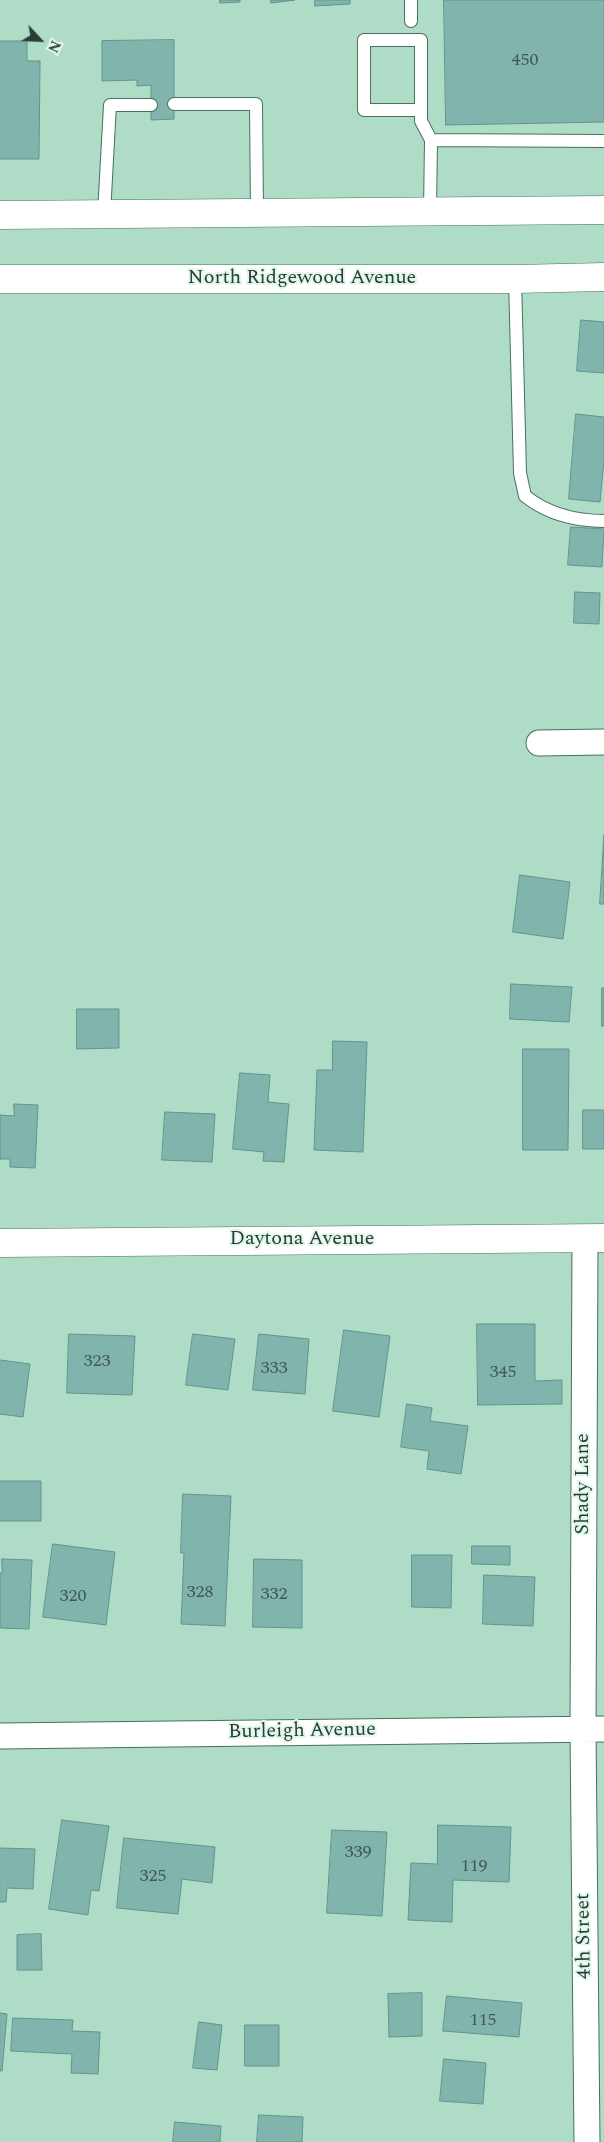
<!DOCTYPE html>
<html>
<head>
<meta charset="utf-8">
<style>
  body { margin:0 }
  #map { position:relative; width:604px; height:2142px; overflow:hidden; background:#afdcc6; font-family:Spectral,serif }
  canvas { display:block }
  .north { position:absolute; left:15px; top:15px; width:50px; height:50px; -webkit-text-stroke:4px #e0f7ec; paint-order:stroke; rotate:115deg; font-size:14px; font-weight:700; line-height:20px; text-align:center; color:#2a3c33 }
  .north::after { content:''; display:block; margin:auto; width:18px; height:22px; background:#2a3c33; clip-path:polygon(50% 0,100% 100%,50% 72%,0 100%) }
</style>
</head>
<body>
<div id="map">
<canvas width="604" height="2142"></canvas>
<div class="north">N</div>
</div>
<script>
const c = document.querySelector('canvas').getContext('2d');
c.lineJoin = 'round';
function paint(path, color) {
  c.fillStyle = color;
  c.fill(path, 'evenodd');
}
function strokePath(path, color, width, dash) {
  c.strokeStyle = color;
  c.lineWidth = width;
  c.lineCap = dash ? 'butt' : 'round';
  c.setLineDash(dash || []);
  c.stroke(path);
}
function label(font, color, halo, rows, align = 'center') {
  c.font = font + ' Spectral,serif';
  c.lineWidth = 4;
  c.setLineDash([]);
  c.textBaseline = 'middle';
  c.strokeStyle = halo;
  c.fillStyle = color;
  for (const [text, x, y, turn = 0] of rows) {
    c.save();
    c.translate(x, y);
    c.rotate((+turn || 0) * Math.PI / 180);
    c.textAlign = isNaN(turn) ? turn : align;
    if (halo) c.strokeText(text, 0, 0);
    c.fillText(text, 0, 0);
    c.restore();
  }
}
const building = new Path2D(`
  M220 0H240V2L220 3Z
  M271 0H295L271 3Z
  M315 0H350V4L315 6Z
  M444 0H604V122L446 125Z
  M174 40V119L151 120V85L137 86V80L102 81V41Z
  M0 41H27V61H40L39 159H0Z
  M581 320 604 322V373L577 371Z
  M576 414 604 417V461L600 502 569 499Z
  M571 527 604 529 602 567 568 565Z
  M575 592 600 593 599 624 574 623Z
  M604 835V904H600Z
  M520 875 570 882 563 939 513 932Z
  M511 984 572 987 569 1022 510 1019Z
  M602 988H604V1026H602Z
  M77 1009H119V1048L77 1049Z
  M333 1041 367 1042 363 1152 314 1150 317 1070H332Z
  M523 1049H569L568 1150H523Z
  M240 1073 270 1075 268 1102 289 1104 284 1162 263 1161 264 1152 233 1149Z
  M14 1104 38 1105 35 1168 10 1167V1159H0V1115L14 1116Z
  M583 1110H604V1149H583Z
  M165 1112 215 1114 212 1162 162 1160Z
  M477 1324H535V1381L562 1380V1404L478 1405Z
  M344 1330 390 1336 379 1417 333 1411Z
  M69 1334 135 1336 132 1395 67 1393Z
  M193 1334 235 1339 228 1390 186 1385Z
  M259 1334 309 1339 305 1394 253 1390Z
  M0 1360 30 1364 23 1417 0 1414Z
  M407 1404 432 1408 430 1421 468 1426 461 1474 427 1469 429 1451 401 1447Z
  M0 1481H41V1521H0Z
  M183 1494 231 1496 225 1626 181 1624 184 1553H181Z
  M53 1544 115 1552 106 1625 43 1617Z
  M472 1546H510V1565L472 1564Z
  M412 1555H452L451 1608 412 1607Z
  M2 1559 32 1560 29 1629 0 1628V1573H2Z
  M254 1559 302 1560V1628L253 1627Z
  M484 1575 535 1577 533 1626 483 1624Z
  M62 1820 109 1826 99 1891 91 1890 88 1915 49 1909Z
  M438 1825 511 1827 509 1882 453 1880 452 1922 408 1920 411 1863 437 1864Z
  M332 1830 387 1832 382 1916 327 1913Z
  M124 1838 215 1847 212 1883 182 1879 178 1914 117 1908Z
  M0 1848 35 1849 33 1889 7 1888 6 1902H0Z
  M41 1934 42 1970H17V1935Z
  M422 1993V2036L389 2037 388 1994Z
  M447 1996 522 2003 519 2037 443 2031Z
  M0 2013 7 2014 2 2071H0Z
  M13 2018 73 2020 72 2031 100 2032 98 2074 71 2073 72 2054 11 2051Z
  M199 2022 222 2025 217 2070 193 2068Z
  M245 2025H279V2066H245Z
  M444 2059 486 2063 483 2104 440 2101Z
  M259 2115 303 2117 302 2142H257Z
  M175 2122 221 2126 220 2142H173Z`);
paint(building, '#80b4ac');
strokePath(building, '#61948c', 1);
const service = new Path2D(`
  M411 21V0
  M174 104H256L257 213
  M420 110H364V40H421V121L431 140 430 212
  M431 140 604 141
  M104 214 110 105H151
  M515 279 520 473 525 496C548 514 575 521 604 521`);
const minor = new Path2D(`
  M539 743 604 742
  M585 1238 583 1729 587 2142
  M0 1736 604 1729`);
const tertiary = new Path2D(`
  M0 1243 604 1238`);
const primary = new Path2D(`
  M0 215 604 210
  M0 279H515L604 277`);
strokePath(service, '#47715e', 14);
strokePath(minor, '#47715e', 27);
strokePath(tertiary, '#47715e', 29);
strokePath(primary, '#47715e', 29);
strokePath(service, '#fff', 12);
strokePath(minor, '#fff', 25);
strokePath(tertiary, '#fff', 28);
strokePath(primary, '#fff', 28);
label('18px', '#405a51', null, [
  ["450",525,61],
  ["323",97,1362],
  ["333",274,1369],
  ["345",503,1373],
  ["328",200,1593],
  ["332",274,1595],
  ["320",73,1597],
  ["339",358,1853],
  ["119",474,1867],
  ["325",153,1877],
  ["115",483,2021]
]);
label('20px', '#2a3c33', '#e0f7ec', [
  ["North Ridgewood Avenue",302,279],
  ["Daytona Avenue",302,1240],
  ["Shady Lane",584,1484,-90],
  ["Burleigh Avenue",302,1732,-1],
  ["4th Street",585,1936,-91]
]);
</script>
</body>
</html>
